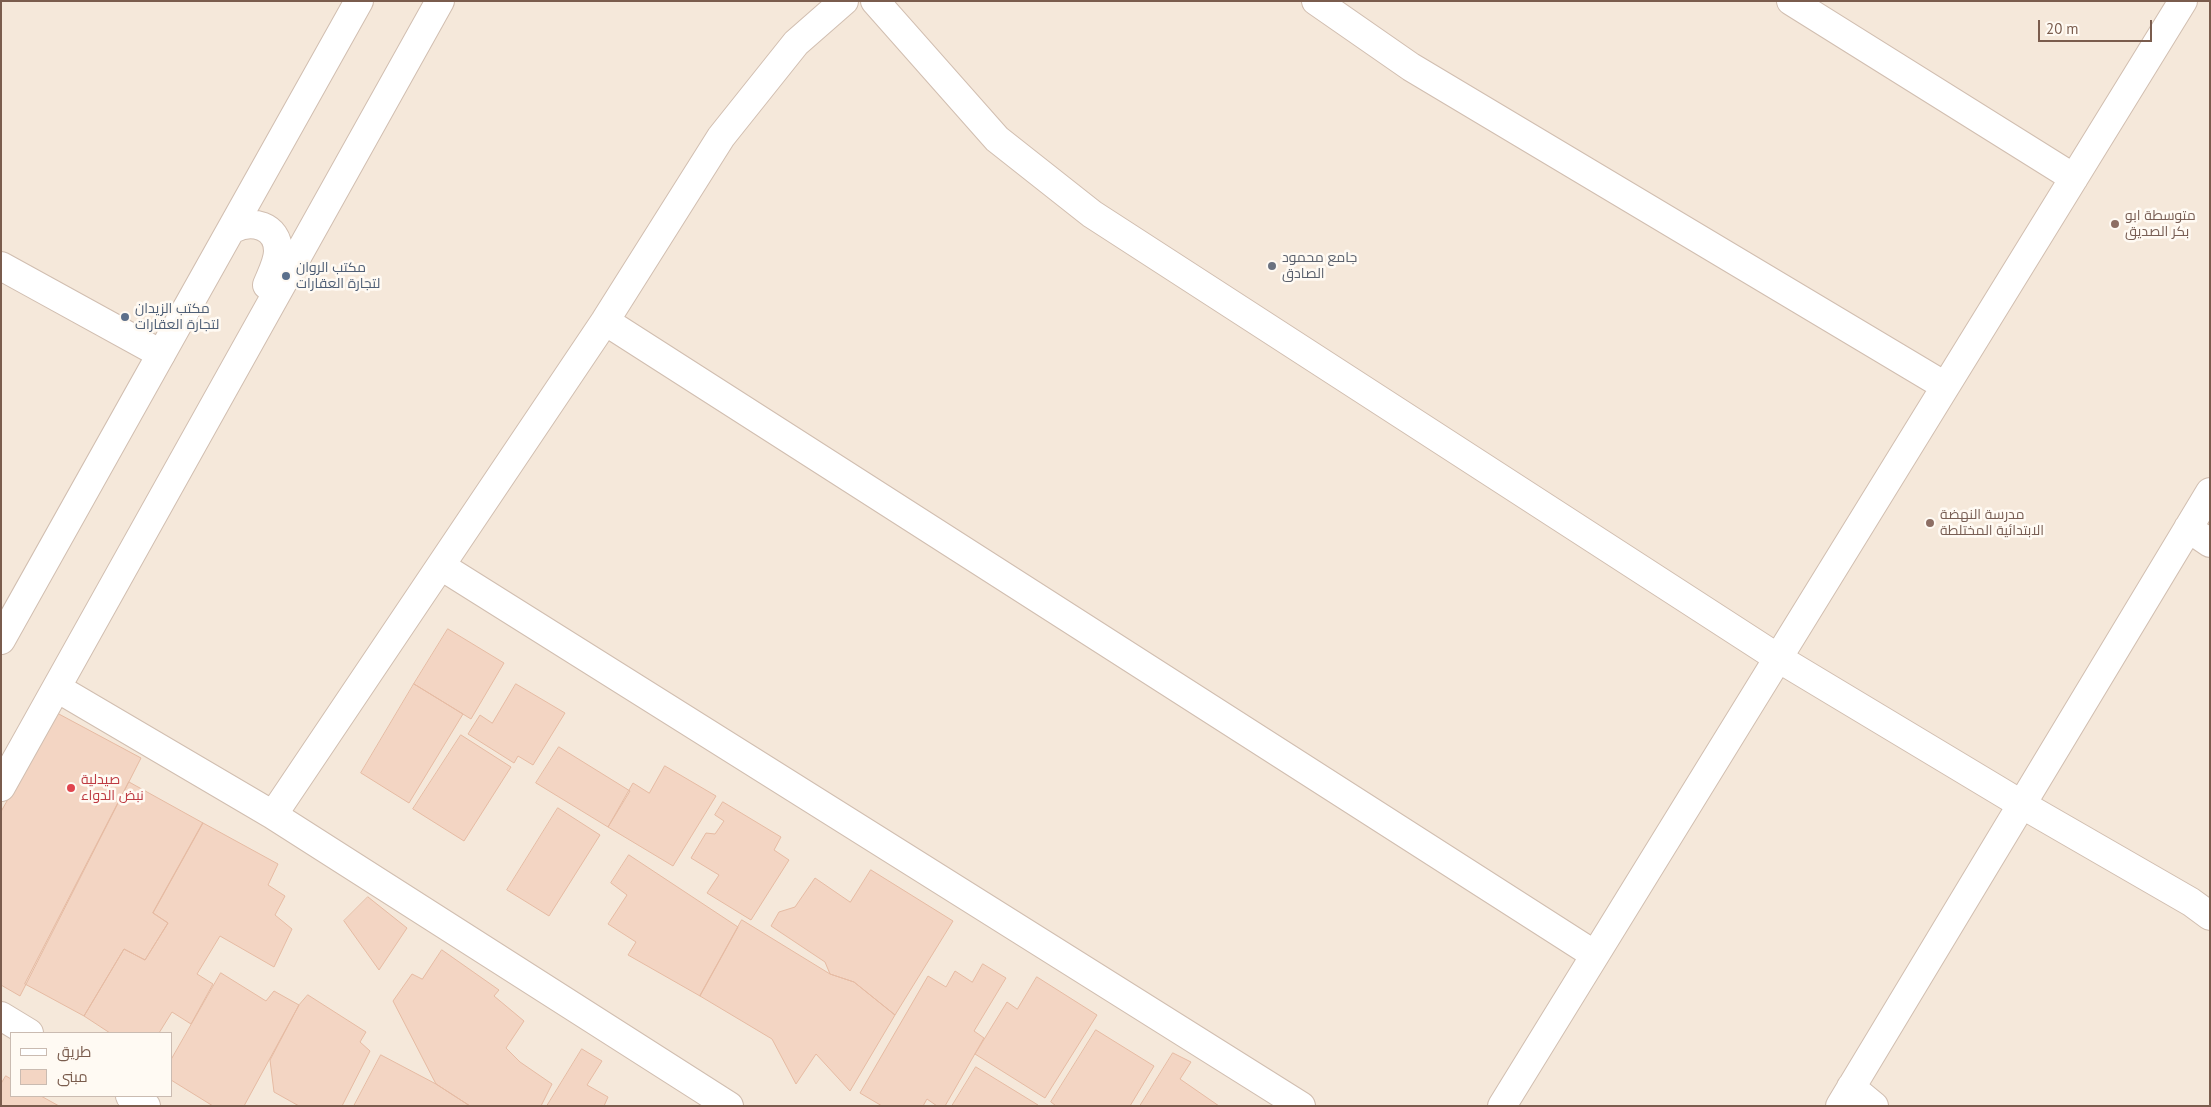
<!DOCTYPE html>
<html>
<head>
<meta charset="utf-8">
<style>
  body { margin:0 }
  #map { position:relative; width:2211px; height:1107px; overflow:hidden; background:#fdf6ec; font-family:"PT Sans",Cairo,sans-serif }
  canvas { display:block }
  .frame { position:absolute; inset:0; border:2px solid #7a5c4d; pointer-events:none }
  .legend { position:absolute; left:10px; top:1032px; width:162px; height:65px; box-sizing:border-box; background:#fffaf3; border:1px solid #cabbb1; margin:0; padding:6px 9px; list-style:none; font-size:15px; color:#7a5c4d }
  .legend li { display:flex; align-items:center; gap:10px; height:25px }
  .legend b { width:25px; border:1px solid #cabbb1 }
  .scale { position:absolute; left:2038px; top:20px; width:114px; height:22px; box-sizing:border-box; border:2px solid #7a5c4d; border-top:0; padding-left:6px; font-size:15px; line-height:18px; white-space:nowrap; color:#7a5c4d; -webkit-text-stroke:4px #fffaf3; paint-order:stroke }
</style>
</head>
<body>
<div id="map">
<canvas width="2211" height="1107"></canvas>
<div class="frame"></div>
<ul class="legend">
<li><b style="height:6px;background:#fff"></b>طريق</li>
<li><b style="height:14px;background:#f3d5c3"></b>مبنى</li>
</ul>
<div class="scale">20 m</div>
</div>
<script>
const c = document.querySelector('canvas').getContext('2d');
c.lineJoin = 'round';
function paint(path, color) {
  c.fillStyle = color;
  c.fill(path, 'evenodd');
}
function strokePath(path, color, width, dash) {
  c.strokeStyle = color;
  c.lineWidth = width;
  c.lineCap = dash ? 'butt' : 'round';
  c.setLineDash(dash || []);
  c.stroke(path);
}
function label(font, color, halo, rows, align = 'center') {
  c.font = font + ' "PT Sans",Cairo,sans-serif';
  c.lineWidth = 5;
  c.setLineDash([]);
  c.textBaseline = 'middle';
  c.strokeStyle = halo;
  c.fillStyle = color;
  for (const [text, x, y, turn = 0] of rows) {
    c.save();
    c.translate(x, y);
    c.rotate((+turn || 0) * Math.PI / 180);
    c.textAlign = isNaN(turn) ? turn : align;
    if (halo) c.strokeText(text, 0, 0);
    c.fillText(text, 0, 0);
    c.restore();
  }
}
paint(new Path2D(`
  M1 1H2210V1106H1ZM11 1033H171V1096H11Z`), '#f5e8da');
const building = new Path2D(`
  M448 629 504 663 471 719 414 684Z
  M414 684 463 714 409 803 361 773Z
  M516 684 565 713 533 765 518 756 514 763 468 734 480 715 492 723Z
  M57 713 141 758 20 996 1 985V812Z
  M461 735 511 767 464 841 413 809Z
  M559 747 630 791 608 827 536 783Z
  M665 766 716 796 673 866 608 827 633 783 649 793Z
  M129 782 203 823 153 913 168 923 145 960 124 949 84 1016 25 984Z
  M723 802 781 837 774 850 789 860 751 920 707 893 719 875 691 858 706 833 715 834 724 821 715 815Z
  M558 808 600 835 549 916 507 890Z
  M203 823 278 864 268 885 285 896 275 915 292 929 274 967 220 936 197 974 213 984 191 1024 172 1012 159 1033H110L84 1016 124 949 145 960 168 923 153 913Z
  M629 855 738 927 700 996 628 955 636 942 608 924 627 895 611 883Z
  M871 870 953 921 895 1015 854 982 830 974 825 962 771 926 779 912 795 907 815 878 850 902Z
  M368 897 407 928 379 970 344 921Z
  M742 920 830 974 854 982 895 1015 850 1091 816 1054 796 1084 772 1039 700 996Z
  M442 950 499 990 494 996 524 1021 506 1048 520 1062 552 1084 541 1106H470L436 1084 393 1001 412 974 422 979Z
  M983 964 1006 978 974 1031 984 1038 945 1106H937L927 1099 923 1106H882L860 1093 928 976 946 987 955 971 972 982Z
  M221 973 266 1001 274 991 299 1005 244 1106H213L171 1080V1060Z
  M1037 977 1097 1015 1045 1098 975 1054 1007 1002 1017 1009Z
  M308 995 366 1032 360 1042 370 1051 342 1106H299L274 1092 270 1060 299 1005Z
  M1096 1030 1154 1066 1130 1106H1056L1051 1102Z
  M582 1049 602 1061 587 1085 608 1097 604 1106H547Z
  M1173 1053 1191 1062 1180 1079 1219 1106H1140Z
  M381 1055 436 1084 470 1106H354Z
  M976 1067 1038 1105 1037 1106H952Z
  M6 1076 11 1079V1096H41L59 1106H1V1084Z`);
paint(building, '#f3d5c3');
strokePath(building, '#e6bba3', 1);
const minor = new Path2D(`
  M875 1 997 139 1092 214 1778 658 2021 804 2191 902 2210 916
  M1316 1 1411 67 1945 386
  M1791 1 2074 178
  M1 266 161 354
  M605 321 1595 955
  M2188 528 2210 543
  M441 566 1301 1106
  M57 688 273 815 729 1106
  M273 815 605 321 721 137 796 43 844 1
  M1 1016 29 1033
  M1851 1087 1874 1106
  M130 1096 146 1106
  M1502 1106 2183 1
  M1840 1106 2210 492`);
const tertiary = new Path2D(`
  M233 229C251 219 278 225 278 251 278 262 271 275 267 285
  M1 640 359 1
  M1 787 440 1`);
strokePath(minor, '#d1beb0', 30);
strokePath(tertiary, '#d1beb0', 30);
strokePath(minor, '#fff', 28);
strokePath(tertiary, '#fff', 28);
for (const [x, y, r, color] of [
  [2115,224,5,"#8d6e63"],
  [1272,266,5,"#6b7280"],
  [286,276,5,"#5c6f8a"],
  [125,317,5,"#5c6f8a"],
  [1930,523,5,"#8d6e63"],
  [71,788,5,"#e0444e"]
]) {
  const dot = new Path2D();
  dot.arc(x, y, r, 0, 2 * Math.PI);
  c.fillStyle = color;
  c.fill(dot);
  strokePath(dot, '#fffaf3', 2);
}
label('14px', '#785e54', '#fffaf3', [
  ["متوسطة ابو",2125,216],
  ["بكر الصديق",2125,232],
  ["مدرسة النهضة",1940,515],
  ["الابتدائية المختلطة",1940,531]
], 'left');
label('14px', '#5b616d', '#fffaf3', [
  ["جامع محمود",1282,258],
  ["الصادق",1282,274]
], 'left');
label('14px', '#4e5e75', '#fffaf3', [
  ["مكتب الروان",296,268],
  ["لتجارة العقارات",296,284],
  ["مكتب الزيدان",135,309],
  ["لتجارة العقارات",135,325]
], 'left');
label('14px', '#be3a42', '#fffaf3', [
  ["صيدلية",81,780],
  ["نبض الدواء",81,796]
], 'left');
</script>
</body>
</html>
